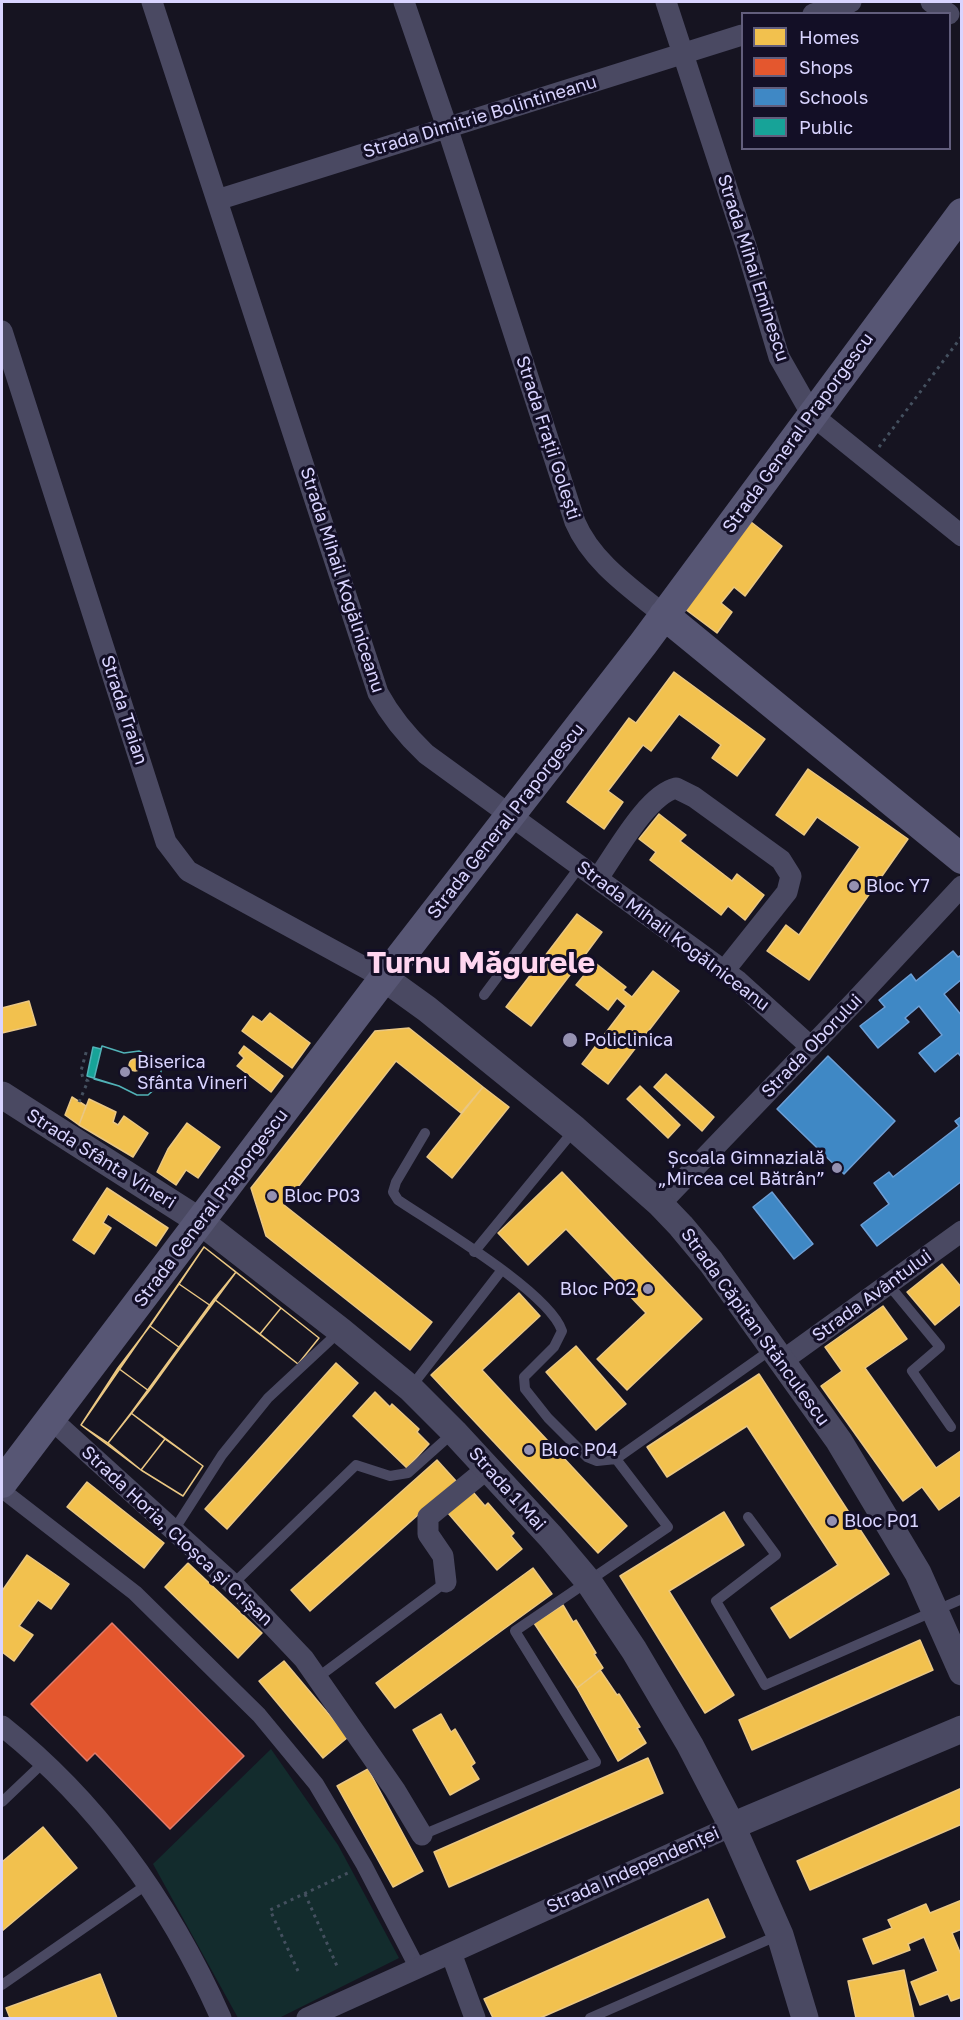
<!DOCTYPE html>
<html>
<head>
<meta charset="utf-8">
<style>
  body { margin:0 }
  #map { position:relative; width:963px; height:2020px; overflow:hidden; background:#161421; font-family:"Golos Text",sans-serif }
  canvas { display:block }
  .frame { position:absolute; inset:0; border:3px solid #d9d4ff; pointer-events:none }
  .legend { position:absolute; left:741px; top:12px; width:210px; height:138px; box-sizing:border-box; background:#130f26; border:2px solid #625e7d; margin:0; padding:8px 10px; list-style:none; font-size:18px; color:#d9d4ff }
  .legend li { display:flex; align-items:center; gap:12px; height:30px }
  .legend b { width:30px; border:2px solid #625e7d }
</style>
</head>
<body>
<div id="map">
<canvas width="963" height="2020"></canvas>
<div class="frame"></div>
<ul class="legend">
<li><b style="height:16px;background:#f2c14e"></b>Homes</li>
<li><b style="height:16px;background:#e4572e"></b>Shops</li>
<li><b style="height:16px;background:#3f88c5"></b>Schools</li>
<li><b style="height:16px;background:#17a398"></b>Public</li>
</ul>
</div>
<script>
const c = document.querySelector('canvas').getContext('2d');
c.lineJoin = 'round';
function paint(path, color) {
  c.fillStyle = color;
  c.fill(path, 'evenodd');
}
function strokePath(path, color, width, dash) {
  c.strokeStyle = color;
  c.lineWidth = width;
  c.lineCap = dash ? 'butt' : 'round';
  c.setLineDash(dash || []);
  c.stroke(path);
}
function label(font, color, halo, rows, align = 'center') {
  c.font = font + ' "Golos Text",sans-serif';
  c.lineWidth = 6;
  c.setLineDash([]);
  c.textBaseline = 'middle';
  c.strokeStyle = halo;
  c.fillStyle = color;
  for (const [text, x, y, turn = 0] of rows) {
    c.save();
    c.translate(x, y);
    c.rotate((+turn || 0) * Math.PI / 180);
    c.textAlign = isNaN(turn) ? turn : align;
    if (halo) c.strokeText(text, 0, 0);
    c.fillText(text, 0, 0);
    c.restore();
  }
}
paint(new Path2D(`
  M271 1749 338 1845 399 1958 279 2018H238L153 1864Z`), '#132c2d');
const homes = new Path2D(`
  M751 522 782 546 745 596 734 587 721 603 732 612 717 633 685 609Z
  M674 672 765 739 737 776 712 758 721 745 679 714 651 751 643 745 608 791 623 802 604 829 567 802 629 718 636 723Z
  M808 769 908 839 809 980 767 951 786 925 799 935 860 847 817 817 804 835 776 815Z
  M659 814 686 835 680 841 732 881 737 874 764 895 745 920 728 906 721 915 650 860 656 852 639 839Z
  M577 914 602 932 582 959 591 966 594 962 626 987 623 990 632 997 653 971 679 991 608 1084 582 1064 626 1006 617 998 608 1010 576 985 585 974 576 967 531 1026 506 1007Z
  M29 1001 36 1025 2 1033V1008Z
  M270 1013 310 1043 292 1068 242 1031 253 1016 262 1022Z
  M409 1028 483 1087 461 1113 396 1061 284 1205 432 1322 410 1350 266 1236 251 1188 375 1031Z
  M244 1046 283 1076 271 1092 237 1066 244 1058 239 1053Z
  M129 1065a6 6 0 1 1 12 0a6 6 0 1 1-12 0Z
  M666 1074 714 1117 702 1131 654 1087Z
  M640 1086 680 1125 668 1138 627 1099Z
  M483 1087 509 1107 452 1178 427 1157Z
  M72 1097 86 1106 79 1125 65 1115Z
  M89 1099 116 1112 113 1122 118 1125 124 1116 148 1133 133 1157 79 1125Z
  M187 1123 220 1147 198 1178 186 1170 176 1185 157 1172 168 1149Z
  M562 1172 702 1319 627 1390 597 1359 646 1313 566 1229 528 1265 498 1233Z
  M107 1188 168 1228 156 1246 108 1214 103 1223 111 1228 94 1254 73 1240Z
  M204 1247 319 1338 298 1364 214 1299 131 1413 203 1466 183 1496 141 1470 81 1425Z
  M204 1247 236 1272 211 1306 179 1284Z
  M942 1264 962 1288V1303L935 1325 907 1292Z
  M236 1272 281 1308 260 1334 214 1299Z
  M179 1284 211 1306 180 1348 150 1326Z
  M519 1293 540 1316 482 1370 627 1526 598 1553 431 1375Z
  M883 1306 907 1339 865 1368 936 1468 962 1450V1494L939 1510 922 1487 903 1501 821 1386 842 1371 825 1347Z
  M281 1308 319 1338 298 1364 260 1334Z
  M150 1326 180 1348 149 1391 118 1368Z
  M576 1346 626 1404 596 1430 546 1372Z
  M336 1363 358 1383 227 1529 205 1509Z
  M118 1368 149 1391 108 1443 81 1425Z
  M759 1374 889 1574 790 1638 771 1608 838 1565 747 1426 667 1477 647 1447Z
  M375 1392 390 1407 392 1404 419 1429 417 1432 429 1444 407 1468 353 1416Z
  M131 1413 165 1439 141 1470 108 1443Z
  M165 1439 203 1466 183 1496 141 1470Z
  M437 1460 456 1481 310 1611 291 1590Z
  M87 1482 164 1543 144 1568 67 1507Z
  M473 1492 485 1506 488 1503 514 1533 511 1536 522 1549 497 1570 448 1513Z
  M724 1512 744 1545 669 1591 734 1695 705 1713 620 1576Z
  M27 1555 69 1584 51 1609 38 1600 19 1626 33 1635 14 1661 2 1652V1591Z
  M188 1563 262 1633 238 1658 165 1587Z
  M533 1568 552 1594 395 1708 376 1683Z
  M563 1605 573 1622 576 1620 596 1653 594 1654 603 1668 577 1688 534 1623Z
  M920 1640 933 1670 752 1750 739 1720Z
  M284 1661 348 1737 323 1758 259 1681Z
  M600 1670 617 1695 619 1694 640 1727 637 1728 646 1743 618 1761 577 1688Z
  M441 1714 451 1732 455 1729 475 1763 471 1766 479 1779 450 1795 413 1730Z
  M648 1758 663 1793 449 1887 434 1852Z
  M368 1769 423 1871 393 1887 337 1786Z
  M962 1788V1824L810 1890 797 1861Z
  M43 1827 77 1868 2 1931V1862Z
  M708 1899 725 1937 540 2018H493L484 1999Z
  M962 1900V1929L952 1933 962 1957V1997L951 2001 948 1994 920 2005 911 1982 938 1971 924 1937 908 1944 910 1950 873 1964 863 1939 892 1928 888 1920 926 1904 930 1913Z
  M904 1970 914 2018H856L848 1981Z
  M100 1974 117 2018H10L6 2008Z`);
paint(homes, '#f2c14e');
strokePath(homes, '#eac783', 1.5);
const shops = new Path2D(`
  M112 1623 244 1756 170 1829 95 1753 87 1761 31 1704Z`);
paint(shops, '#e4572e');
strokePath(shops, '#e17c6d', 1.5);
const schools = new Path2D(`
  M953 951 958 957 962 955V979L944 994 962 1016V1058L958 1053 935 1072 919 1053 942 1035 919 1006 905 1018 909 1022 878 1048 860 1026 885 1007 879 1000 911 974 916 981Z
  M828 1056 895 1121 844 1174 777 1109Z
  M962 1116V1181L877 1246 861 1225 889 1204 874 1183 889 1172 893 1177 959 1126 955 1121Z
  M772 1192 813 1244 794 1259 753 1207Z`);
paint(schools, '#3f88c5');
strokePath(schools, '#6d9fd6', 1.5);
const public = new Path2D(`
  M102 1046 124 1053 139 1051 157 1061 161 1068V1078L156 1088 148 1095H137L119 1086 87 1076 93 1047 101 1049Z
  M102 1046 124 1053 139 1051 157 1061 161 1068V1078L156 1088 148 1095H137L119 1086 94 1079Z`);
paint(public, '#17a398');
strokePath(public, '#51b2b7', 1.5);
strokePath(new Path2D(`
  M879 447 962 336
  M79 1102 88 1081 83 1078 81 1071 87 1049
  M305 1894 337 1966
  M298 1971 270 1910 348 1873`), '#44505f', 3, [3, 4.5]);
strokePath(new Path2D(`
  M484 995 581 865
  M425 1133 396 1182 393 1192 398 1200C435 1225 549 1292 562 1331L554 1347 524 1377 525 1389 548 1418 587 1457 597 1461 616 1459
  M474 1252 575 1129
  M888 1284 940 1347 912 1371 951 1427
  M411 1387 501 1271
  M748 1517 776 1555 716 1601 765 1685 962 1599
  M174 1530 222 1455 268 1398 340 1331
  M233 1584 356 1465 390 1476 408 1473 454 1432
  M317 1678 446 1582
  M2 1802 43 1763
  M422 1835 596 1762 515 1631 668 1527 616 1459 772 1349
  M2 1985 149 1883
  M590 2018 779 1935`), '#4a4962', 10);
strokePath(new Path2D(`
  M2 1490 135 1593 259 1715 316 1784 364 1865 417 1967`), '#4a4962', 16);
strokePath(new Path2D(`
  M152 2 378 693C391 717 406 735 426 754L738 981 811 1047
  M404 2 447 127 575 522C592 562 631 588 664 615
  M666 2 746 246 779 357 812 415 962 536
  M931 2 949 14
  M813 14 851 2
  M217 200 742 35
  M2 331 166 842 188 871 384 978
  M598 878C616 853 647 795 676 788L694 797 781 860 791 876 787 892 724 971
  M660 1204 855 1001 962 886
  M782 1361 962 1231
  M50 1418 233 1584 304 1659 395 1790 422 1835
  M446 1582 443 1556 428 1534V1517L488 1468
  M2 1726C99 1803 171 1906 221 2018
  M451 1953 475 2018
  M307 2018 732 1826`), '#4a4962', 21);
strokePath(new Path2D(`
  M384 978 427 1009 575 1129 660 1204 681 1226 711 1262 839 1441 918 1573 962 1672
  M2 1095 201 1222 341 1331 410 1388 454 1432 551 1537 588 1581 634 1650 690 1745 732 1826 780 1935 805 2018
  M732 1826 962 1729`), '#4a4962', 27);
strokePath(new Path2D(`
  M664 615 962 859
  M2 1483 384 978 643 644 962 213`), '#575674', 30);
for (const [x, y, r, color] of [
  [854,886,6,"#9591b1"],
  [570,1040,8,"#9591b1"],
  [125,1072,6,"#9591b1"],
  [837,1168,6,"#9591b1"],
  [272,1196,6,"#9591b1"],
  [648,1289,6,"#9591b1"],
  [529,1450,6,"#9591b1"],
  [832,1521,6,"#9591b1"]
]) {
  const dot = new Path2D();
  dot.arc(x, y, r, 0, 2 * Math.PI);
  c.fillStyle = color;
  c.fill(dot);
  strokePath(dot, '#130f26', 2);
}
label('18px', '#d9d4ff', '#130f26', [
  ["Strada Dimitrie Bolintineanu",480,117,-17],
  ["Strada Mihai Eminescu",753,268,72],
  ["Strada General Praporgescu",798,433,-54],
  ["Strada Frații Golești",548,438,72],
  ["Strada Mihail Kogălniceanu",342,580,72],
  ["Strada Traian",124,710,72],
  ["Strada General Praporgescu",506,821,-52],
  ["Strada Mihail Kogălniceanu",673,936,37],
  ["Strada Oborului",812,1046,-46],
  ["Strada Sfânta Vineri",101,1159,32],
  ["Strada General Praporgescu",211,1208,-53],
  ["Strada Avântului",872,1296,-36],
  ["Strada Căpitan Stănculescu",755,1327,54],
  ["Strada 1 Mai",507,1489,48],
  ["Strada Horia, Cloșca și Crișan",177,1536,43],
  ["Strada Independenței",633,1870,-24]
]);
label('18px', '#d9d4ff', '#130f26', [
  ["Bloc Y7",866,886],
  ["Policlinica",584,1040],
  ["Biserica",137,1062],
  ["Sfânta Vineri",137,1083],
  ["Școala Gimnazială",825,1158,"right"],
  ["„Mircea cel Bătrân”",825,1179,"right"],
  ["Bloc P03",284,1196],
  ["Bloc P02",636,1289,"right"],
  ["Bloc P04",541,1450],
  ["Bloc P01",844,1521]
], 'left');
label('bold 30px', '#ffd6f0', '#130f26', [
  ["Turnu Măgurele",481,963]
]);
</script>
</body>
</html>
